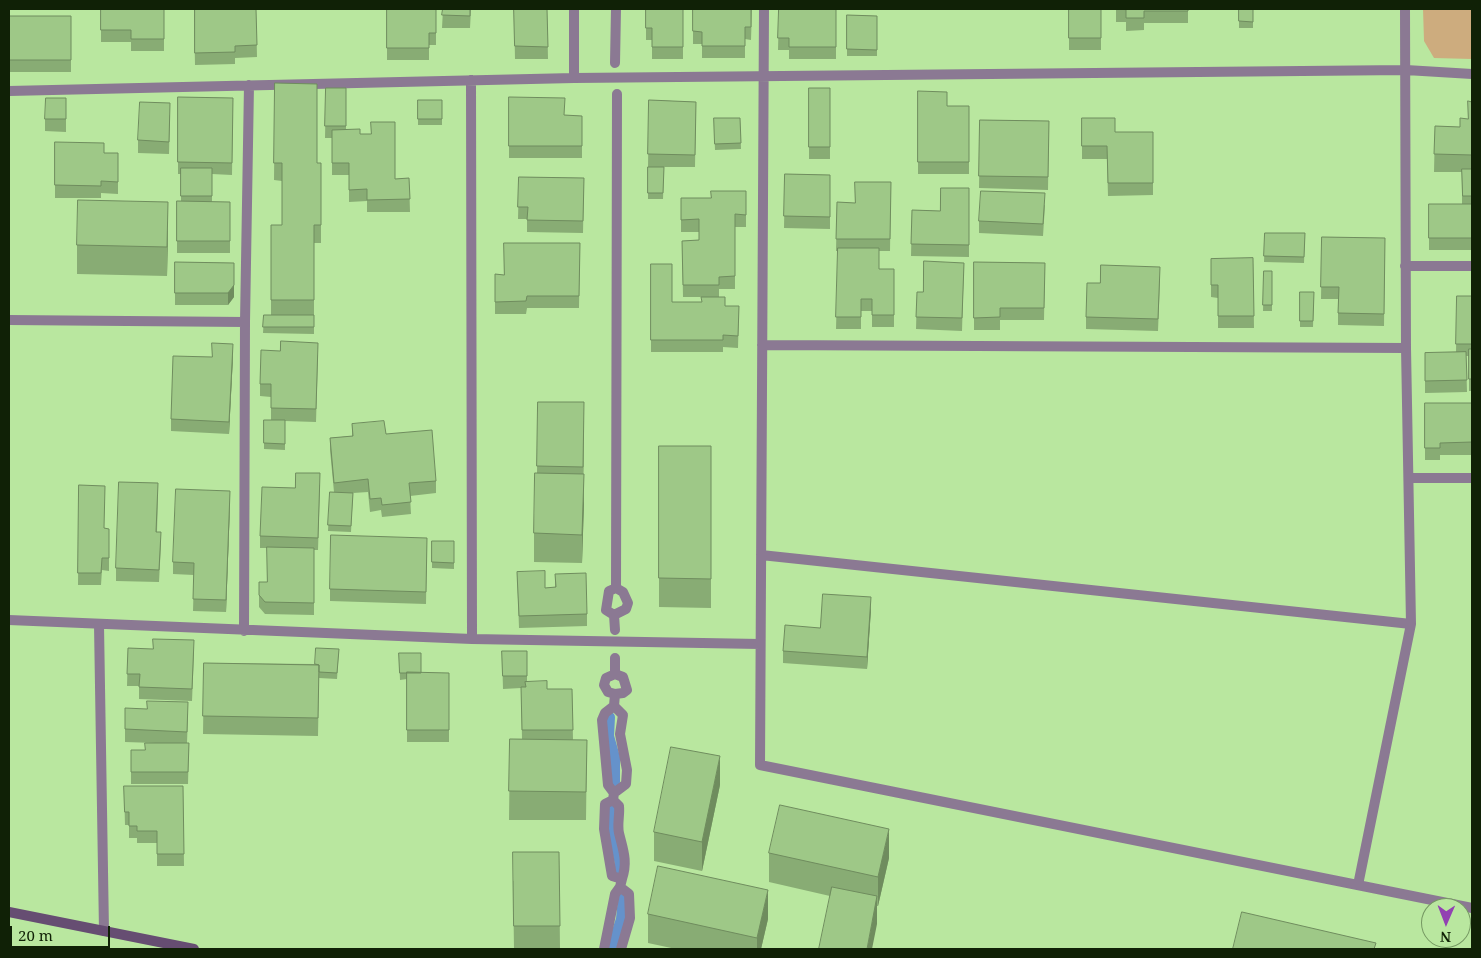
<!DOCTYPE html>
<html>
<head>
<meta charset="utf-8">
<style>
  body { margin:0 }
  #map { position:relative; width:1481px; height:958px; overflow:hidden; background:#b9e79f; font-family:"Noto Serif",serif }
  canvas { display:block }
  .frame { position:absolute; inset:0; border:10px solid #102106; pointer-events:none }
  .north { position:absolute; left:1421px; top:898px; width:50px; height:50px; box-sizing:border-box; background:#b9e79f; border:1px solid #759862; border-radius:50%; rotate:181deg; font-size:14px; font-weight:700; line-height:20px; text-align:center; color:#102106 }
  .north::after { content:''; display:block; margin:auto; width:18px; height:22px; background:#9242b2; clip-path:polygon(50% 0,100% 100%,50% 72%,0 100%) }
  .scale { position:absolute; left:10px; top:926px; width:100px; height:22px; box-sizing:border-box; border:2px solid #102106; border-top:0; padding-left:6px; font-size:15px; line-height:18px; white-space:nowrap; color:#102106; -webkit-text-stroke:4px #b9e79f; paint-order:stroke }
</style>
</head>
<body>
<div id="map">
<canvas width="1481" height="958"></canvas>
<div class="frame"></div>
<div class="north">N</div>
<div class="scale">20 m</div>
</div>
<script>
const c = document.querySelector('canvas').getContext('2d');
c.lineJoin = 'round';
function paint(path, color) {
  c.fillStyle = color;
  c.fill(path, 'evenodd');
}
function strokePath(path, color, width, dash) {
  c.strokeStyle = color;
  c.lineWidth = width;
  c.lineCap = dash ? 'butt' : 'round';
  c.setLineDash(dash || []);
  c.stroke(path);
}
paint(new Path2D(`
  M1423 9H1472V59L1434 58 1424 41Z`), '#cdac7e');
strokePath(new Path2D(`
  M610 717 609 736 615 757V782
  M611 809C603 832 621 848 620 870
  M611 949 621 919 623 898`), '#6592cb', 10);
strokePath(new Path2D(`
  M764 9 760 765 1472 908
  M615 63 616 9
  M574 78V9
  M471 80 472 639
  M9 91 574 78 1406 70 1472 74
  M1405 266H1472
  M9 320 245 322
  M762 345 1406 348
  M1409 478H1472
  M761 555 1411 624
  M614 615 626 609 628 603 623 592 616 588
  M9 620 472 639 760 644
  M99 625 104 931
  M615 630 614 615 606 610 609 591 616 588 617 94
  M244 631 245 322 249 85
  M615 674 623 677 627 690 623 693 615 694
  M614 793 626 784 627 770 620 734 623 715 614 706
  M613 800 619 806C620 815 617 824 619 833 623 850 628 861 622 879
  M1358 885 1411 624 1406 348 1405 9
  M620 887 629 894 630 918 621 949
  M604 949 615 894 620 887 622 879 612 876 604 829 605 804 613 800 614 793 608 785 602 720 605 713 614 706 615 694 608 692 604 685 606 678 615 674V658`), '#8b7993', 10);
strokePath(new Path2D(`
  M9 912 194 949`), '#664d72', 10);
paint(new Path2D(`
  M101 9H164V51H131V42H101Z
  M194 9H256L257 57 235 58V64L195 65Z
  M387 9H436V45H429V60H387Z
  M443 9H471L470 28H442Z
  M514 9H547L548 59H515Z
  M646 9H683V59H652V40H646Z
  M693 9H752L751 40 745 39V58H702V44H693Z
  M779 9H836V59H789V50H778Z
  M1069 9H1101V50H1069Z
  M1116 9H1188V23H1144V30L1126 31V22H1116Z
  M1239 9H1253V28H1239Z
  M847 15 877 16V56H847Z
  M9 16H71V72H9Z
  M275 83 317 163H321V243H314V334L263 333 264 315H271V225H282V181L274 180Z
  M326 88H346V130L360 134 395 179 409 178 410 212H367V201L349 202V175H332V138H325Z
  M809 88H830V159H809Z
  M918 91 947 106H969V174H918Z
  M178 97 233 98 232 175 212 174V202H230V253H177V201H181V174H178Z
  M509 97 564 115 582 116V158H509Z
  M66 98V132L45 131V119Z
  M418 100H442V125H418Z
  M649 100 696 102 695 167H648Z
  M1472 102V250H1429V204H1462V172H1434L1435 126 1460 127 1468 119Z
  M170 115 169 154 138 153V140Z
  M714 118H740L741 149 715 150Z
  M1082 118 1115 132H1153V195L1108 196 1107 159H1082Z
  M980 120 1049 121 1048 190 979 188Z
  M55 142 104 153H118V194L101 193V198H55Z
  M648 167H664L663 199H648Z
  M785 174 830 175V229L784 228Z
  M519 177 584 178 583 233 527 232V219H518Z
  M891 182 890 251H879V269H894V327H872V311H861V329H836L838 251H836L837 202 855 203Z
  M969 188V257L911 256 912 210 940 211Z
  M746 191V227H735V289H719V297H683L682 241 699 240V232H681V198H711Z
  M1045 205 1043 236 979 233V221Z
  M168 231 167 276 77 274V245Z
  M1265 233H1305L1304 263 1264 262Z
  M1322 237 1385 238 1384 326 1338 325V299H1321Z
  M580 243 579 308H527L526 314H495V274L504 275Z
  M1253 258 1254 328H1218V298L1211 297V259Z
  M175 262 234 263V297L228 305H175Z
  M974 262 1045 263 1044 320H1000V330H974Z
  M964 263 962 331 916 329 917 292H923Z
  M651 264 672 302 725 306H739L738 348 723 347V352H651Z
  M1264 271H1272V311H1263Z
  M1160 279 1158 331 1086 329V317L1100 283Z
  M1300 292H1314L1313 327H1300Z
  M1457 296H1472V391H1469V356H1466L1467 392 1425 393V353L1456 352Z
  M318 355 316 422 285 421V450L264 449V420H271V397L260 396V384Z
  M233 356 229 434 171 431V419L212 357Z
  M538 402 584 431 583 474 584 503 582 563 534 562V533L537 473Z
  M1425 403H1472V455H1440V460H1425Z
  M352 424 386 434 436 481V493L410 496 411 514 382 517 381 510 370 512 368 492 353 493 351 532 328 531 330 492H334L330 450V438L352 436Z
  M659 446H711V608L659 607Z
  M79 485 104 528 109 529V571L102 570 101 585H78Z
  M320 485 318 550H314V615L265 614 259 607V582H267V548H260V536L295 488Z
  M158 495 157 532 161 544 159 582 116 581V568Z
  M230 504 226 612 193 611 194 575 173 574V562Z
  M427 538 426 604 330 601V589Z
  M432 541H454V569L432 568Z
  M517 572 545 588 555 587V574L587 614V626L519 628Z
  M871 609 867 669 783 663V651L820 628Z
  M128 648 194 652 192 701 139 699V686H127Z
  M339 649 337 679 319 678 318 736 203 734 204 663 315 664Z
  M502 651H527V682L547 689H572L573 740H587L586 820H509L510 739H522L521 688 503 689Z
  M399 653 421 673H449V742H407V679L400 680Z
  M188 714 187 743H189L188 784H131V750H145L155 743 125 742V729Z
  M720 785 702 871 654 861V832Z
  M124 786H183L184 866H157V843H137V838H129V825H125Z
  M559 852 560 949H514L513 881Z
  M769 853 889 858 878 906H877V924L830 896 769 882Z
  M648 914 768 919 761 949H676L648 943Z`), '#88ac74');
paint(new Path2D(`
  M168 202V231L167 276V247Z
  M234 285V297L228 305V293Z
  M233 344V356L229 434V422Z
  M584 402V431L583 495V467Z
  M584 474V503L582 563V535Z
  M230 491V504L226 612V600Z
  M871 597V609L867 669V657Z
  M720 756V785L702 871V842Z
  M889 829V858L878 906V877Z
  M768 890V919L761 949H757V938Z
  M877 896V924L872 949H867Z`), '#6f8c5e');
const building = new Path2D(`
  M101 9H164V39H131V30H101Z
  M195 9H256L257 45 235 46V52L195 53Z
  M387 9H436V33H429V48H387Z
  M443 9H470V16L442 15Z
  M514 9H547L548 47 515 46Z
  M646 9H683V47H652V28H646Z
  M693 9H751V27H745V46H702V32L693 31Z
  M779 9H836V47H789V38H778Z
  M1069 9H1101V38H1069Z
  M1116 9H1188V11H1144V18H1126V10Z
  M1239 9H1253V22L1239 21Z
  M847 15 877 16V50L847 49Z
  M9 16H71V60H9Z
  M275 83 317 84V163H321V225H314V300H271V225H282V163H274Z
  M326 88H346V126H325Z
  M809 88H830V147H809Z
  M918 91 947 92V106H969V162H918Z
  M178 97 233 98 232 163 178 162Z
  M509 97 565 98 564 115 582 116V146H509Z
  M46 98H66V119H45Z
  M418 100H442V119H418Z
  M649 100 696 102 695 155 648 154Z
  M1468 101 1472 102V155L1434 154 1435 126 1460 127V118L1468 119Z
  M140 102 170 103 169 142 138 140Z
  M714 118H740L741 143 715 144Z
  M1082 118H1115V132H1153V183H1108L1107 146H1082Z
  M980 120 1049 121 1048 177 979 176Z
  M371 122H395V179L409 178 410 199 367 200V189L349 190V163H332V130L360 129V134H371Z
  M55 142 104 143V153H118V182L101 181V186L55 185Z
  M648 167H664L663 193H648Z
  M181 168H212V196H181Z
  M1462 169H1472V196H1463Z
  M785 174 830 175V217L784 216Z
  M519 177 584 178 583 221 527 220 528 207H518Z
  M855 182H891L890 239H836L837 202 855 203Z
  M941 188H969V245L911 244 912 210 940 211Z
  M711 191H746V215L735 214V276L719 277V285H683L682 241 699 240V219L681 220V198H711Z
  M981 191 1045 193 1043 224 979 221Z
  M78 200 168 202 167 247 77 245Z
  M177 201 230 202V241H177Z
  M1429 204H1472V238H1429Z
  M1265 233H1305L1304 257 1264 256Z
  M1322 237 1385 238 1384 314 1338 313 1339 287H1321Z
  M504 243H580L579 296H527L526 301 495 302V274L504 275Z
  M838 248H879V269H894V315H872V299H861V317H836Z
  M1253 258 1254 316H1218V285H1211V259Z
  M924 261 964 263 962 318 916 317 917 292H923Z
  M175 262 234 263V285L228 293H175Z
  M974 262 1045 263 1044 308H1000V317L974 318Z
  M651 264H672V302H702L701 297H725V306H739L738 336 723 335V340H651Z
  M1101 265 1160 267 1158 319 1086 317 1087 283H1100Z
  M1264 271H1272V305H1263Z
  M1300 292H1314L1313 321H1300Z
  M1457 296H1472V344H1456Z
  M264 315H314V327H263Z
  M281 341 318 343 316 409 271 408V384H260L261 350 280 351Z
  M212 343 233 344 229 422 171 419 173 356 212 357Z
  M1469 349H1472V379H1469Z
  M1466 352 1467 380 1425 381V353Z
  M538 402H584L583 467 537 466Z
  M1425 403H1472V442L1440 443V448H1425Z
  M264 420H285V444L264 443Z
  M384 421 386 434 432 430 436 481 409 483 411 502 382 505 381 498 370 499 368 479 334 483 330 438 353 436 352 424Z
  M659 446H711V579L659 578Z
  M296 473H320L318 538 260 536 262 487 295 488Z
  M535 473 584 474 582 535 534 533Z
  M119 482 158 483 156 532H161L159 570 116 568Z
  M79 485 105 486 104 528 109 529V558H102L101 573H78Z
  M176 489 230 491 226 600 193 599 194 563 173 562Z
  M330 492 353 493 351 526 328 525Z
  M331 535 427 538 426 592 330 589Z
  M432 541H454V563L432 562Z
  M267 547 314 548V603L265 602 259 595V582H267Z
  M545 571V588L556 587 555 574 586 573 587 614 519 616 517 572Z
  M823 594 871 597 867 657 783 651 785 625 820 628Z
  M153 639 194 640 192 689 139 687 140 674H127L128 648 153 649Z
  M316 648 339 649 337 673 319 672V665L315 664Z
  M502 651H527V676H503Z
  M399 653H421V673H400Z
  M204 663 319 665 318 718 203 716Z
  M407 672 449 673V730H407Z
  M547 681V689H572L573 730H522L521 687H526L525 682Z
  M147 701 188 702 187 732 125 729V708L147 709Z
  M510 739 587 740 586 792 509 791Z
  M145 743H189L188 772H131V750H145Z
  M671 747 720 756 702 842 654 832Z
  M124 786H183L184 854H157V831H137V826H129V812H125Z
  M780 805 889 829 878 877 769 853Z
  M513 852H559L560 926H514Z
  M658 866 768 890 757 938 648 914Z
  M832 887 877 896 867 949H819Z
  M1242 912 1376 943 1374 949H1233Z`);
paint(building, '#9ec887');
strokePath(building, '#6f8c5e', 1);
</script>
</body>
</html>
